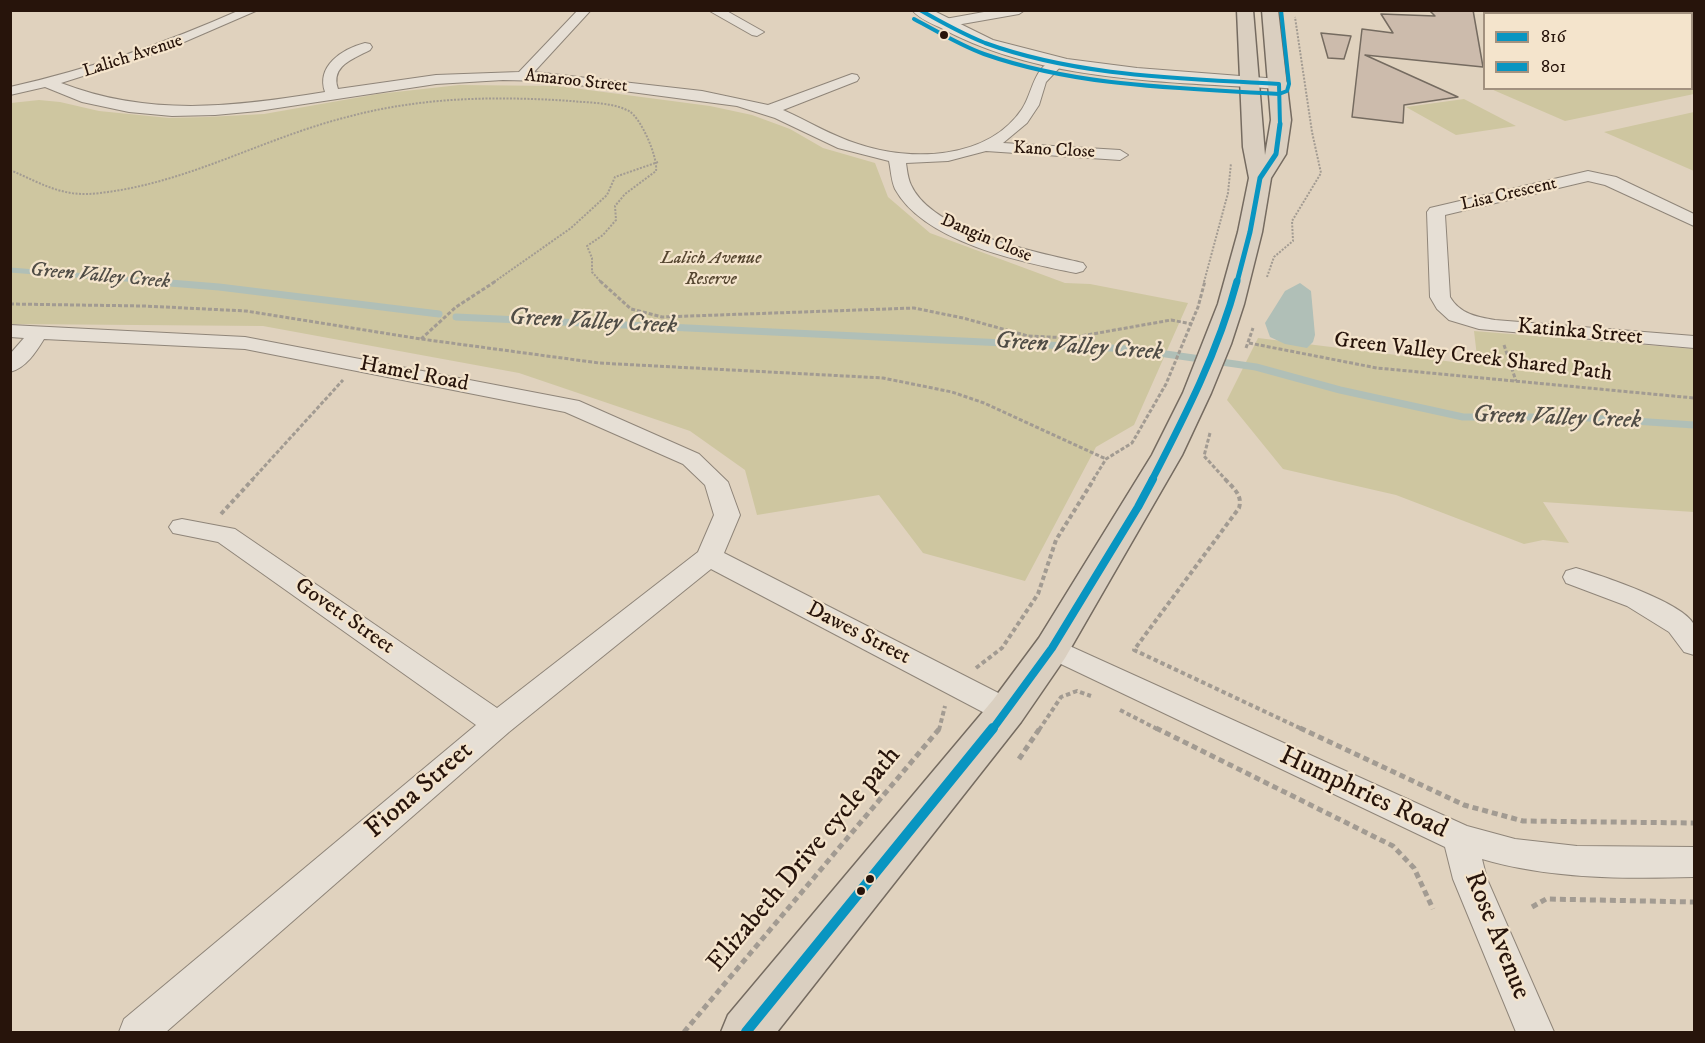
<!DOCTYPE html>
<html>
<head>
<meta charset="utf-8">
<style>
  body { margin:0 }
  #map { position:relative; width:1705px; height:1043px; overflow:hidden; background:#e0d2be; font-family:"IM FELL DW Pica",serif }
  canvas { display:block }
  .frame { position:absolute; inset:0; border:12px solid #27140b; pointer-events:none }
  .legend { position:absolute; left:1483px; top:12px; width:210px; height:78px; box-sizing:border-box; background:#f4e4cc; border:2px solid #a2917f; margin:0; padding:8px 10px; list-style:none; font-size:18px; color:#27140b }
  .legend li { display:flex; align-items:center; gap:12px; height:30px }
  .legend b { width:30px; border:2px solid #a2917f }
</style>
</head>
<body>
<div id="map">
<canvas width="1705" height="1043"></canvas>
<div class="frame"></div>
<ul class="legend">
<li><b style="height:8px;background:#0895c1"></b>816</li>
<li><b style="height:8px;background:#0895c1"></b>801</li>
</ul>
</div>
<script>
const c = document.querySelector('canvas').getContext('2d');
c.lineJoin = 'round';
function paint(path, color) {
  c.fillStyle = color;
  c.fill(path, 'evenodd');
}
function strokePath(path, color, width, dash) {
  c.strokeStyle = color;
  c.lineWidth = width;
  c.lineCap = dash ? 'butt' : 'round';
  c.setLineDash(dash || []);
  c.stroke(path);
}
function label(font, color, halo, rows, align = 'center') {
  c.font = font + ' "IM FELL DW Pica",serif';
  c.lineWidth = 4.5;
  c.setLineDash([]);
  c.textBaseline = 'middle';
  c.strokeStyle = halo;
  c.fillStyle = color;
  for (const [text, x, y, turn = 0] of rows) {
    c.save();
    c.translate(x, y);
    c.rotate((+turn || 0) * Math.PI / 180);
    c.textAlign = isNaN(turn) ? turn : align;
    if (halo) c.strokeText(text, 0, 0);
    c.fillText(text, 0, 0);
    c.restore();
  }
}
paint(new Path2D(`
  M1692 79 1694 81V94L1565 121 1491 89 1692 88Z
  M459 85 558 86 710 106 752 115 790 129 823 148 875 163 888 197 930 233 1065 283 1090 284 1188 303 1134 425 1096 447 1025 581 923 553 879 495 757 515 745 470 690 431 519 373 263 326 11 324V103L39 100 60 102 99 111 169 118 208 117 264 114 378 94Z
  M1464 99 1516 126 1456 135 1406 107Z
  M1694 112V171L1604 132Z
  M1474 331 1694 349V512L1543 502 1569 543 1543 540 1524 544 1396 495 1283 469 1227 400 1258 338 1478 365Z`), '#cec6a0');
paint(new Path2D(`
  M1300 283 1311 291 1315 335 1313 342 1307 348 1285 344 1270 337 1265 323 1285 291Z`), '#b0bfb7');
strokePath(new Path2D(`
  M10 270 164 282`), '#b0bfb7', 5);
strokePath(new Path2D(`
  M145 281 219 287 439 314
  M456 317 1131 349 1256 367 1340 390 1463 417H1574L1694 425`), '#b0bfb7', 7);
const building = new Path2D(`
  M1429 10H1473L1483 67 1365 55 1458 97 1404 105 1403 123 1352 117 1362 29 1393 33 1381 14 1435 16Z
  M1321 33 1351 36 1344 59 1328 58Z`);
paint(building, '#ccbbac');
strokePath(building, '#756b60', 1.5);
const minor = new Path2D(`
  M240 10H258L168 49 61 83C149 117 234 107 325 92 316 66 342 49 365 43L370 44 372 47 370 50C353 59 330 66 338 89L436 75 519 72 578 10H591L534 72 702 91 768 105 852 74 857 75 859 78 857 81 783 110C808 121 832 136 858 144 910 162 988 160 1022 109 1033 93 1033 65 1057 59L1064 63 1046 82 1039 105 1027 123 1003 143 1120 150 1128 155 1120 160 986 151 948 161 906 163C907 170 908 179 911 185 933 233 1037 252 1083 263L1086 267 1083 271 1076 273C1021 262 924 242 895 189 891 180 891 170 889 161L838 148 775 118 737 106 548 81 503 80 436 84 258 111 215 115 172 116 129 112 82 102 45 87 10 95V87C90 69 166 43 240 10Z
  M708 10H725L764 32 757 36 752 35Z
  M995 10H1025L1019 14 945 27 939 23 945 19Z
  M1588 171 1616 177 1694 214V226L1605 185 1588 181 1445 215 1450 297C1460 314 1477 317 1495 320L1694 336V348L1479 329 1449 320 1437 309 1430 297 1427 212 1430 208Z
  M10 325 245 337 579 401 699 454 728 482 740 515 724 553 1018 703 1022 711 1018 719 1007 723 996 719 711 569 509 732 166 1032H119L124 1019 476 725 218 542 173 533 169 527 173 521 182 519 235 529 497 708 698 552 714 515 705 485 683 464 565 412 245 349 44 339C36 352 26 368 10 372V354L24 338 10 337Z
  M1576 568C1600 575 1681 602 1693 623 1697 631 1694 646 1694 655L1684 652 1669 632 1627 606 1566 583 1563 577 1566 571Z
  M1052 638 1467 826 1515 839 1577 846 1694 847V877C1624 879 1550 879 1482 859L1487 879 1554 1032H1516L1453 879 1445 847 1042 655 1038 648 1042 641Z`);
const tertiary = new Path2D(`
  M912 10H932L993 40 1067 59 1137 68 1279 79 1285 80 1288 84 1285 88 1279 89C1168 81 1044 83 943 29 933 24 919 19 912 10Z`);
const primary = new Path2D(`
  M1237 10H1253L1265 155 1271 120 1262 10H1278L1291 120 1286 154 1271 178 1262 232 1244 304 1231 344 1211 393 1182 455 1065 658 1021 722 777 1032H721L728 1015 993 700 1039 638 1152 455 1183 393 1218 304 1238 232 1249 178 1243 147Z`);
strokePath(minor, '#8f8579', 2);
strokePath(tertiary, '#8f8579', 2);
strokePath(primary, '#756b60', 3);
strokePath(new Path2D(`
  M10 170C43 184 63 198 100 193 189 183 265 137 351 116 423 97 497 96 571 101 590 103 611 102 629 111 641 118 658 157 656 171L625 194 615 206 616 220 603 235 587 246 592 258V272L601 282
  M1267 277 1274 257 1293 241 1292 221 1321 173 1312 132 1295 17
  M494 282 571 228 607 195 615 177 658 162
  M1204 282 1228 193 1231 163`), '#a29b92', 2, [2, 1.5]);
strokePath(new Path2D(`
  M600 281 631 309 662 317 914 308 963 318 1028 336 1070 338 1171 320 1192 324
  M10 304 144 306 246 311 421 339 599 363 883 378 952 392 984 403 1106 459
  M421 339 456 307 496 281
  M1249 343 1377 368 1694 398
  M1504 345 1516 381
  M1246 348 1253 328
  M1210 433 1204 456 1226 480
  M252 480 343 380
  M1093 480 1106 459 1132 443 1166 384 1198 307 1205 281`), '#a29b92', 3, [4, 2]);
strokePath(new Path2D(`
  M1225 479C1233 488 1243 495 1239 508L1134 650 1304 730
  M221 514 253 479
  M976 668 1002 648 1038 594 1056 540 1094 479
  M1120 710 1159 730
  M939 730 945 706
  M1039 730 1061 697 1077 691 1091 696`), '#a29b92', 4, [4.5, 3]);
strokePath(new Path2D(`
  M1156 728 1393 846 1414 868 1433 909
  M1300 728 1464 805 1523 821 1694 823
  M1019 759 1040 728
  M1532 907 1546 899 1694 902
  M684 1032 940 728`), '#a29b92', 5, [6, 4]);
paint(minor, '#e6dfd5');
paint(tertiary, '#e6dfd5');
paint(primary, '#dacfc0');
strokePath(new Path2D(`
  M920 10C941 22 963 34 985 43 1079 77 1181 78 1279 84L1280 125`), '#0895c1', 4);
strokePath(new Path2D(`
  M1237 282 1250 232 1260 178 1276 154 1280 124`), '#0895c1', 5);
strokePath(new Path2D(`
  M1152 480C1185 416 1218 352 1237 281`), '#0895c1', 7);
strokePath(new Path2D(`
  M992 730 1052 648 1138 507 1153 479`), '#0895c1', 8);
strokePath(new Path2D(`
  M746 1032 993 728`), '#0895c1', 10);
strokePath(new Path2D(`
  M914 19C937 31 959 45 984 54 1078 87 1180 88 1279 94L1287 91 1289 84 1281 10`), '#0895c1', 4);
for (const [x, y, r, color] of [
  [944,35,5,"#27140b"],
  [870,879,5,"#27140b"],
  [861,891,5,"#27140b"]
]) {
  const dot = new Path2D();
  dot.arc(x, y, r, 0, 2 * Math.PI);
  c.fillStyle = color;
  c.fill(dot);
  strokePath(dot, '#f4e4cc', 2);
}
label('18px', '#27140b', '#f4e4cc', [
  ["Lalich Avenue",133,57,-18],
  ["Amaroo Street",576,82,6],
  ["Kano Close",1054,151,3],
  ["Lisa Crescent",1509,195,-13],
  ["Dangin Close",986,239,23]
]);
label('italic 18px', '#554630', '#f4e4cc', [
  ["Lalich Avenue",711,259],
  ["Reserve",711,280]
]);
label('italic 20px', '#504d46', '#f4e4cc', [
  ["Green Valley Creek",100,277,5]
]);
label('22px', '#27140b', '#f4e4cc', [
  ["Katinka Street",1580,333,5],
  ["Green Valley Creek Shared Path",1473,358,7],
  ["Hamel Road",414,375,11],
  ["Govett Street",344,617,35],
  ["Dawes Street",858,634,27]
]);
label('italic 24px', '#504d46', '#f4e4cc', [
  ["Green Valley Creek",593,323,3],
  ["Green Valley Creek",1079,348,4],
  ["Green Valley Creek",1557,419,2]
]);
label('27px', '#27140b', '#f4e4cc', [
  ["Fiona Street",420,791,-41],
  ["Humphries Road",1363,794,25],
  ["Elizabeth Drive cycle path",805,860,-50],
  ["Rose Avenue",1496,936,68]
]);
</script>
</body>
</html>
